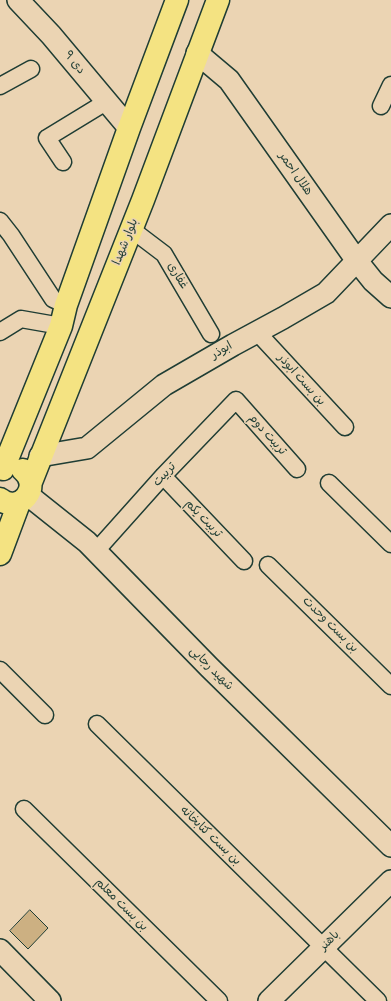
<!DOCTYPE html>
<html>
<head>
<meta charset="utf-8">
<style>
  body { margin:0 }
  canvas { display:block; background:#ebd4b3 }
</style>
</head>
<body>
<canvas width="391" height="1001"></canvas>
<script>
const c = document.querySelector('canvas').getContext('2d');
c.lineJoin = 'round';
function paint(path, color) {
  c.fillStyle = color;
  c.fill(path, 'evenodd');
}
function strokePath(path, color, width, dash) {
  c.strokeStyle = color;
  c.lineWidth = width;
  c.lineCap = dash ? 'butt' : 'round';
  c.setLineDash(dash || []);
  c.stroke(path);
}
function label(font, color, halo, rows, align = 'center') {
  c.font = font + ' Mynerve,"Playpen Sans Arabic",sans-serif';
  c.lineWidth = 3;
  c.setLineDash([]);
  c.textBaseline = 'middle';
  c.strokeStyle = halo;
  c.fillStyle = color;
  for (const [text, x, y, turn = 0] of rows) {
    c.save();
    c.translate(x, y);
    c.rotate((+turn || 0) * Math.PI / 180);
    c.textAlign = isNaN(turn) ? turn : align;
    if (halo) c.strokeText(text, 0, 0);
    c.fillText(text, 0, 0);
    c.restore();
  }
}
const building = new Path2D(`
  M30 910 48 928 28 949 10 931Z`);
paint(building, '#ccb082');
strokePath(building, '#1f3d34', 1);
const minor = new Path2D(`
  M0 86 31 69
  M381 106 391 85
  M63 162 47 138 106 102
  M0 221 11 235 53 299 66 305
  M131 229 164 254 211 334
  M0 332 21 319 61 326
  M257 332 345 427
  M163 476 244 561
  M329 483 391 544
  M96 551 163 476 236 400 297 469
  M268 565 391 686
  M0 670 45 715
  M97 724 378 1001
  M24 809 219 1001`);
const tertiary = new Path2D(`
  M18 0 51 35 129 128
  M197 53 229 80 357 261 373 281 391 297
  M40 456 87 448 164 385 233 345 283 318 326 293 391 225
  M28 495 87 542 209 667 391 846
  M0 950 50 1001
  M269 1001 391 881`);
const primary = new Path2D(`
  M3 469 61 326 66 305 129 128 177 0
  M31 482 143 200 218 0
  M0 499C19 515 43 487 23 470
  M0 554 19 503`);
strokePath(minor, '#1f3d34', 19);
strokePath(tertiary, '#1f3d34', 24);
strokePath(primary, '#1f3d34', 25);
strokePath(minor, '#ebd4b3', 16);
strokePath(tertiary, '#ebd4b3', 21);
strokePath(primary, '#f4e382', 22);
label('12px', '#1f3d34', '#ebd4b3', [
  ["۹ دی",74,63,51],
  ["هلال احمر",295,174,55],
  ["بلوار شهدا",126,242,-68],
  ["غفاری",177,276,59],
  ["ابوذر",222,351,-30],
  ["بن بست ابوذر",301,380,48],
  ["تربیت دوم",267,435,48],
  ["تربیت",165,475,-47],
  ["تربیت یکم",203,519,46],
  ["بن بست وحدت",330,625,45],
  ["شهید رجایی",211,669,45],
  ["بن بست کتابخانه",210,836,44],
  ["بن بست معلم",121,905,45],
  ["باهنر",330,941,-45]
]);
</script>
</body>
</html>
